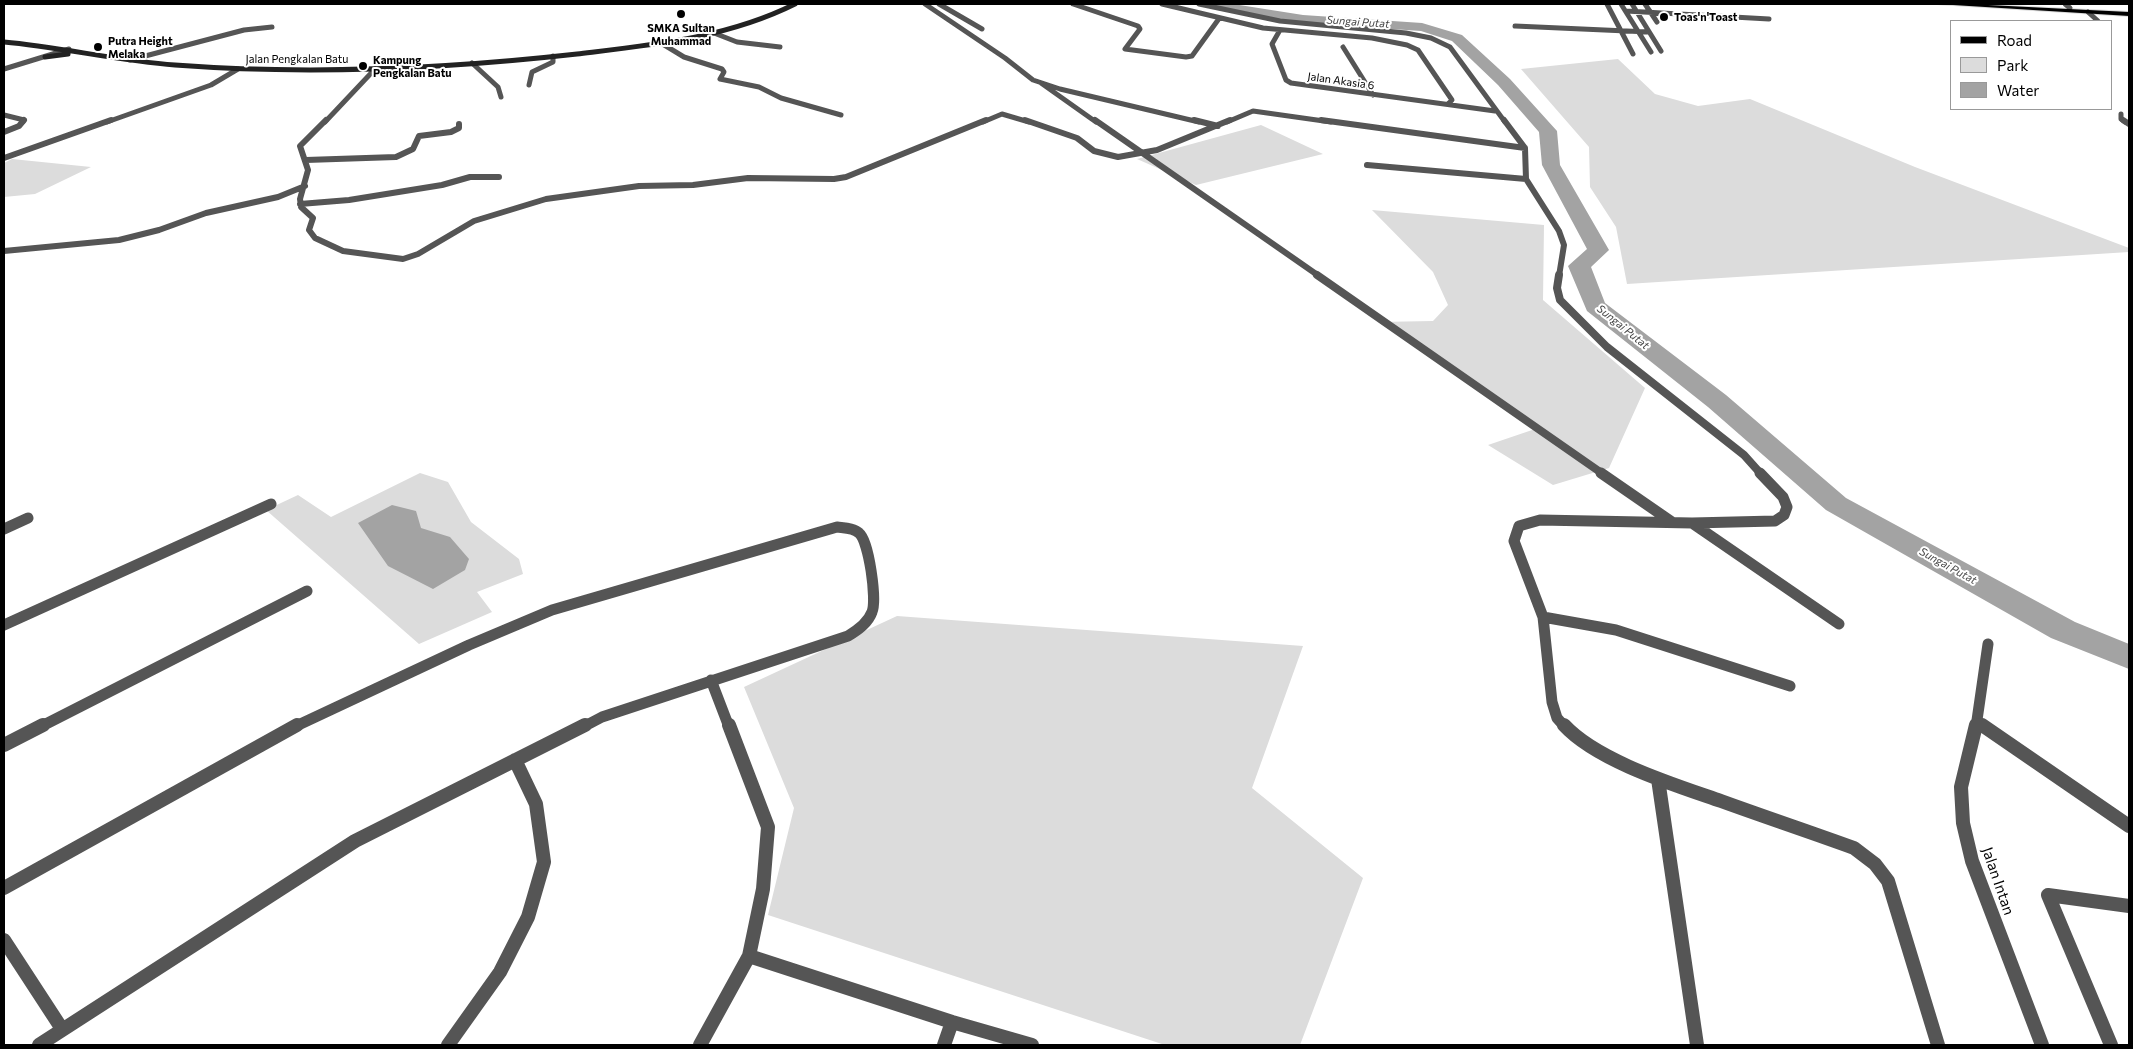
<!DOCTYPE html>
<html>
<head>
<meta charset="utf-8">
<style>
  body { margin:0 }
  #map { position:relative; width:2133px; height:1049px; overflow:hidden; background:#fff; font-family:Commissioner,sans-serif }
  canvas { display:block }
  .frame { position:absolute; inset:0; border:5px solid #000; pointer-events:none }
  .legend { position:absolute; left:1950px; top:20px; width:162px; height:90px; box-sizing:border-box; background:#fff; border:1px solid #999; margin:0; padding:6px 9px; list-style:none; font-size:15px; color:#000 }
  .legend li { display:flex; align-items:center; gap:10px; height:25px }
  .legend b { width:25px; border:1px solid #999 }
</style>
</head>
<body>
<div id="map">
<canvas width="2133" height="1049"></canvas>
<div class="frame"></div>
<ul class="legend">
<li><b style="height:6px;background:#000"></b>Road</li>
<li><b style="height:14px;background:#dcdcdc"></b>Park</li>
<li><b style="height:14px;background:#a3a3a3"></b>Water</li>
</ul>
</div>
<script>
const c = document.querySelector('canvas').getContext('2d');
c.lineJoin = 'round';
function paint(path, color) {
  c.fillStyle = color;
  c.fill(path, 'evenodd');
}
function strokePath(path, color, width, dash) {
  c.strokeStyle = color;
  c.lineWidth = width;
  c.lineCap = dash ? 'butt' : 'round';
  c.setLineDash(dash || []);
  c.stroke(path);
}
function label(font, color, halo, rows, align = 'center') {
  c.font = font + ' Commissioner,sans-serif';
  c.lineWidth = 4;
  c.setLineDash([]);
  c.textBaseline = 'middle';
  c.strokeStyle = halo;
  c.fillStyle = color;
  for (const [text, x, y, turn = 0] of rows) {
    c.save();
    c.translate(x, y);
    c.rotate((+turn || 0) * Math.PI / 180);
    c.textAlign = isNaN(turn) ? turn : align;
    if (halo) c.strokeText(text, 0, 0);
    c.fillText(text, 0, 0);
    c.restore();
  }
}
paint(new Path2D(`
  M1618 59 1655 94 1698 106 1750 99 1915 167 2129 248V252L1627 284 1616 227 1590 187 1589 147 1521 69Z
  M1261 125 1323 154 1196 185 1137 159Z
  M12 159 91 167 35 194 4 197V163Z
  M1372 210 1544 225 1543 300 1645 388 1609 468 1553 485 1488 445 1538 428 1378 322 1433 321 1448 305 1433 272Z
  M420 473 448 482 471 522 519 559 523 574 477 592 492 612 419 644 266 510 298 495 331 517Z
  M897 616 1303 646 1252 788 1363 878 1300 1045H1165L768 915 794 808 744 687Z`), '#dcdcdc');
paint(new Path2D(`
  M392 505 416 511 421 528 450 537 469 559 465 570 433 589 388 566 358 523Z`), '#a3a3a3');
paint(new Path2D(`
  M1209 4H1233L1303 15 1422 23 1462 35 1510 79 1557 131 1560 165 1609 250 1591 267 1605 303 1726 395 1846 498 2075 622 2129 644V669L2051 638 1826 510 1708 407 1587 311 1568 266 1587 249 1542 165 1539 132 1498 85 1452 41 1421 31 1303 23 1255 17 1211 7Z`), '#a3a3a3');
const primary = new Path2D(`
  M1937 4H1968L2129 12V16Z`);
strokePath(primary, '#dbdbdb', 2);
strokePath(new Path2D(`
  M925 4 1005 58 1033 80 1060 89 1199 122
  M939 4 982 29
  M1073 4 1138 26 1140 29 1125 49 1186 57 1192 56 1218 20
  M1162 4 1263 28 1372 38 1407 45 1418 50 1452 100 1448 104
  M1199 4 1280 21 1406 33 1431 38 1450 47 1505 122
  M1607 4 1633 54
  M1621 4 1651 52
  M1632 4 1661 51
  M1645 4 1657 22
  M2065 4 2070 8
  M1626 11 1769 19
  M2088 12 2098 21
  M1515 26 1649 32
  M1280 30 1272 44 1286 80 1291 83 1495 111
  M714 33 737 42 780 47
  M661 43 684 57 722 69 724 72 720 79 759 87 781 98 841 115
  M1343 47 1373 95
  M130 60 244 30 272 27
  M472 63 498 87 501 97
  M4 69 69 49
  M1041 83 1096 122
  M529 85 532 72 553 62V56
  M2121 114V119L2125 122
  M4 115 24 120 23 122
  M107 122 211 85 238 69
  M325 122 375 69
  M983 122 1002 114 1029 122
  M1227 122 1253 111 1331 122`), '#555', 5);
strokePath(new Path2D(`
  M326 120 300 146 308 170 300 199 301 207 313 218 309 230 315 238 343 251 403 259 418 254 474 221 546 199 639 186 693 185 748 178 834 179 846 177 986 120
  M1025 120 1077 138 1094 151 1118 157 1157 150 1230 120
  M1095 120 1319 276
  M1194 120 1218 126
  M1321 120 1525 148
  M1504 120 1525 148 1526 179 1559 231 1564 245 1559 276
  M2123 120 2129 124
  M4 132 19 126 24 120
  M4 158 111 120
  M306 160 396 157 413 149 419 136 451 132 459 128V124
  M1367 165 1526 179
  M300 204 349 200 442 185 470 177H499
  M4 251 119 240 159 230 206 213 278 197 305 186`), '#555', 6);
strokePath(new Path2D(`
  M1317 275 1603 474
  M1559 275 1557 288 1560 300 1607 347 1744 455 1761 474`), '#555', 8);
strokePath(new Path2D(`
  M1601 473 1672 522
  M1692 523 1839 624
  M4 529 28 518
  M1543 617 1616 630 1790 686
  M4 625 271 504
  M711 680 729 727
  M1977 722 1984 727
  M40 727 307 591
  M294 727 469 645 552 610 837 527C844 528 854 528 859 533 869 541 877 600 872 612 868 623 858 630 848 636L602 717 583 727
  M1565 727 1557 718 1552 702 1543 617 1514 541 1519 526 1540 520 1692 523 1775 521 1784 515 1787 507 1783 497 1760 473
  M1976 727 1988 644`), '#555', 11);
strokePath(new Path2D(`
  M1564 725C1597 761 1675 785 1721 801 1765 817 1810 832 1854 848L1875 864 1888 881 1938 1045
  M1976 725 1961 787 1963 823 1972 861 2042 1045
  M1982 725 2129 826
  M4 745 43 725
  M1658 779 1697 1045
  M4 888 297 725
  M2048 895 2111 1045
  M2048 895 2129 906
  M4 940 62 1029
  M749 956 952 1022 1032 1045
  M39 1045 355 841 585 725
  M448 1045 500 972 528 917 544 862 536 804 515 760
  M700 1045 749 956 763 889 768 827 729 725
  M944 1045 952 1022`), '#555', 14);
strokePath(new Path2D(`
  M4 42C61 47 118 61 175 65 309 75 444 69 577 54 652 45 727 38 795 4
  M45 57 68 54`), '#222', 5);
paint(primary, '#000');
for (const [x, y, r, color] of [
  [681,14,5,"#000"],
  [1664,17,5,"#000"],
  [98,47,5,"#000"],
  [363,66,5,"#000"]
]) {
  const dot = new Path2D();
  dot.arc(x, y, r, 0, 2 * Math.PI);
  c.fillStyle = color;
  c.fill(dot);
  strokePath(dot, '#fff', 2);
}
label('bold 11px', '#000', '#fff', [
  ["Toas'n'Toast",1674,17],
  ["SMKA Sultan",681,28,"center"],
  ["Muhammad",681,41,"center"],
  ["Putra Height",108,41],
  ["Melaka",108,54],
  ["Kampung",373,60],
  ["Pengkalan Batu",373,73]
], 'left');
label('italic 11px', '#444', '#fff', [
  ["Sungai Putat",1358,22,4],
  ["Sungai Putat",1623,327,39],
  ["Sungai Putat",1948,566,29]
]);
label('11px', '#000', '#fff', [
  ["Jalan Pengkalan Batu",297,59],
  ["Jalan Akasia 6",1341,81,8]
]);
label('15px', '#000', '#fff', [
  ["Jalan Intan",1998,881,71]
]);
</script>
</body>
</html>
